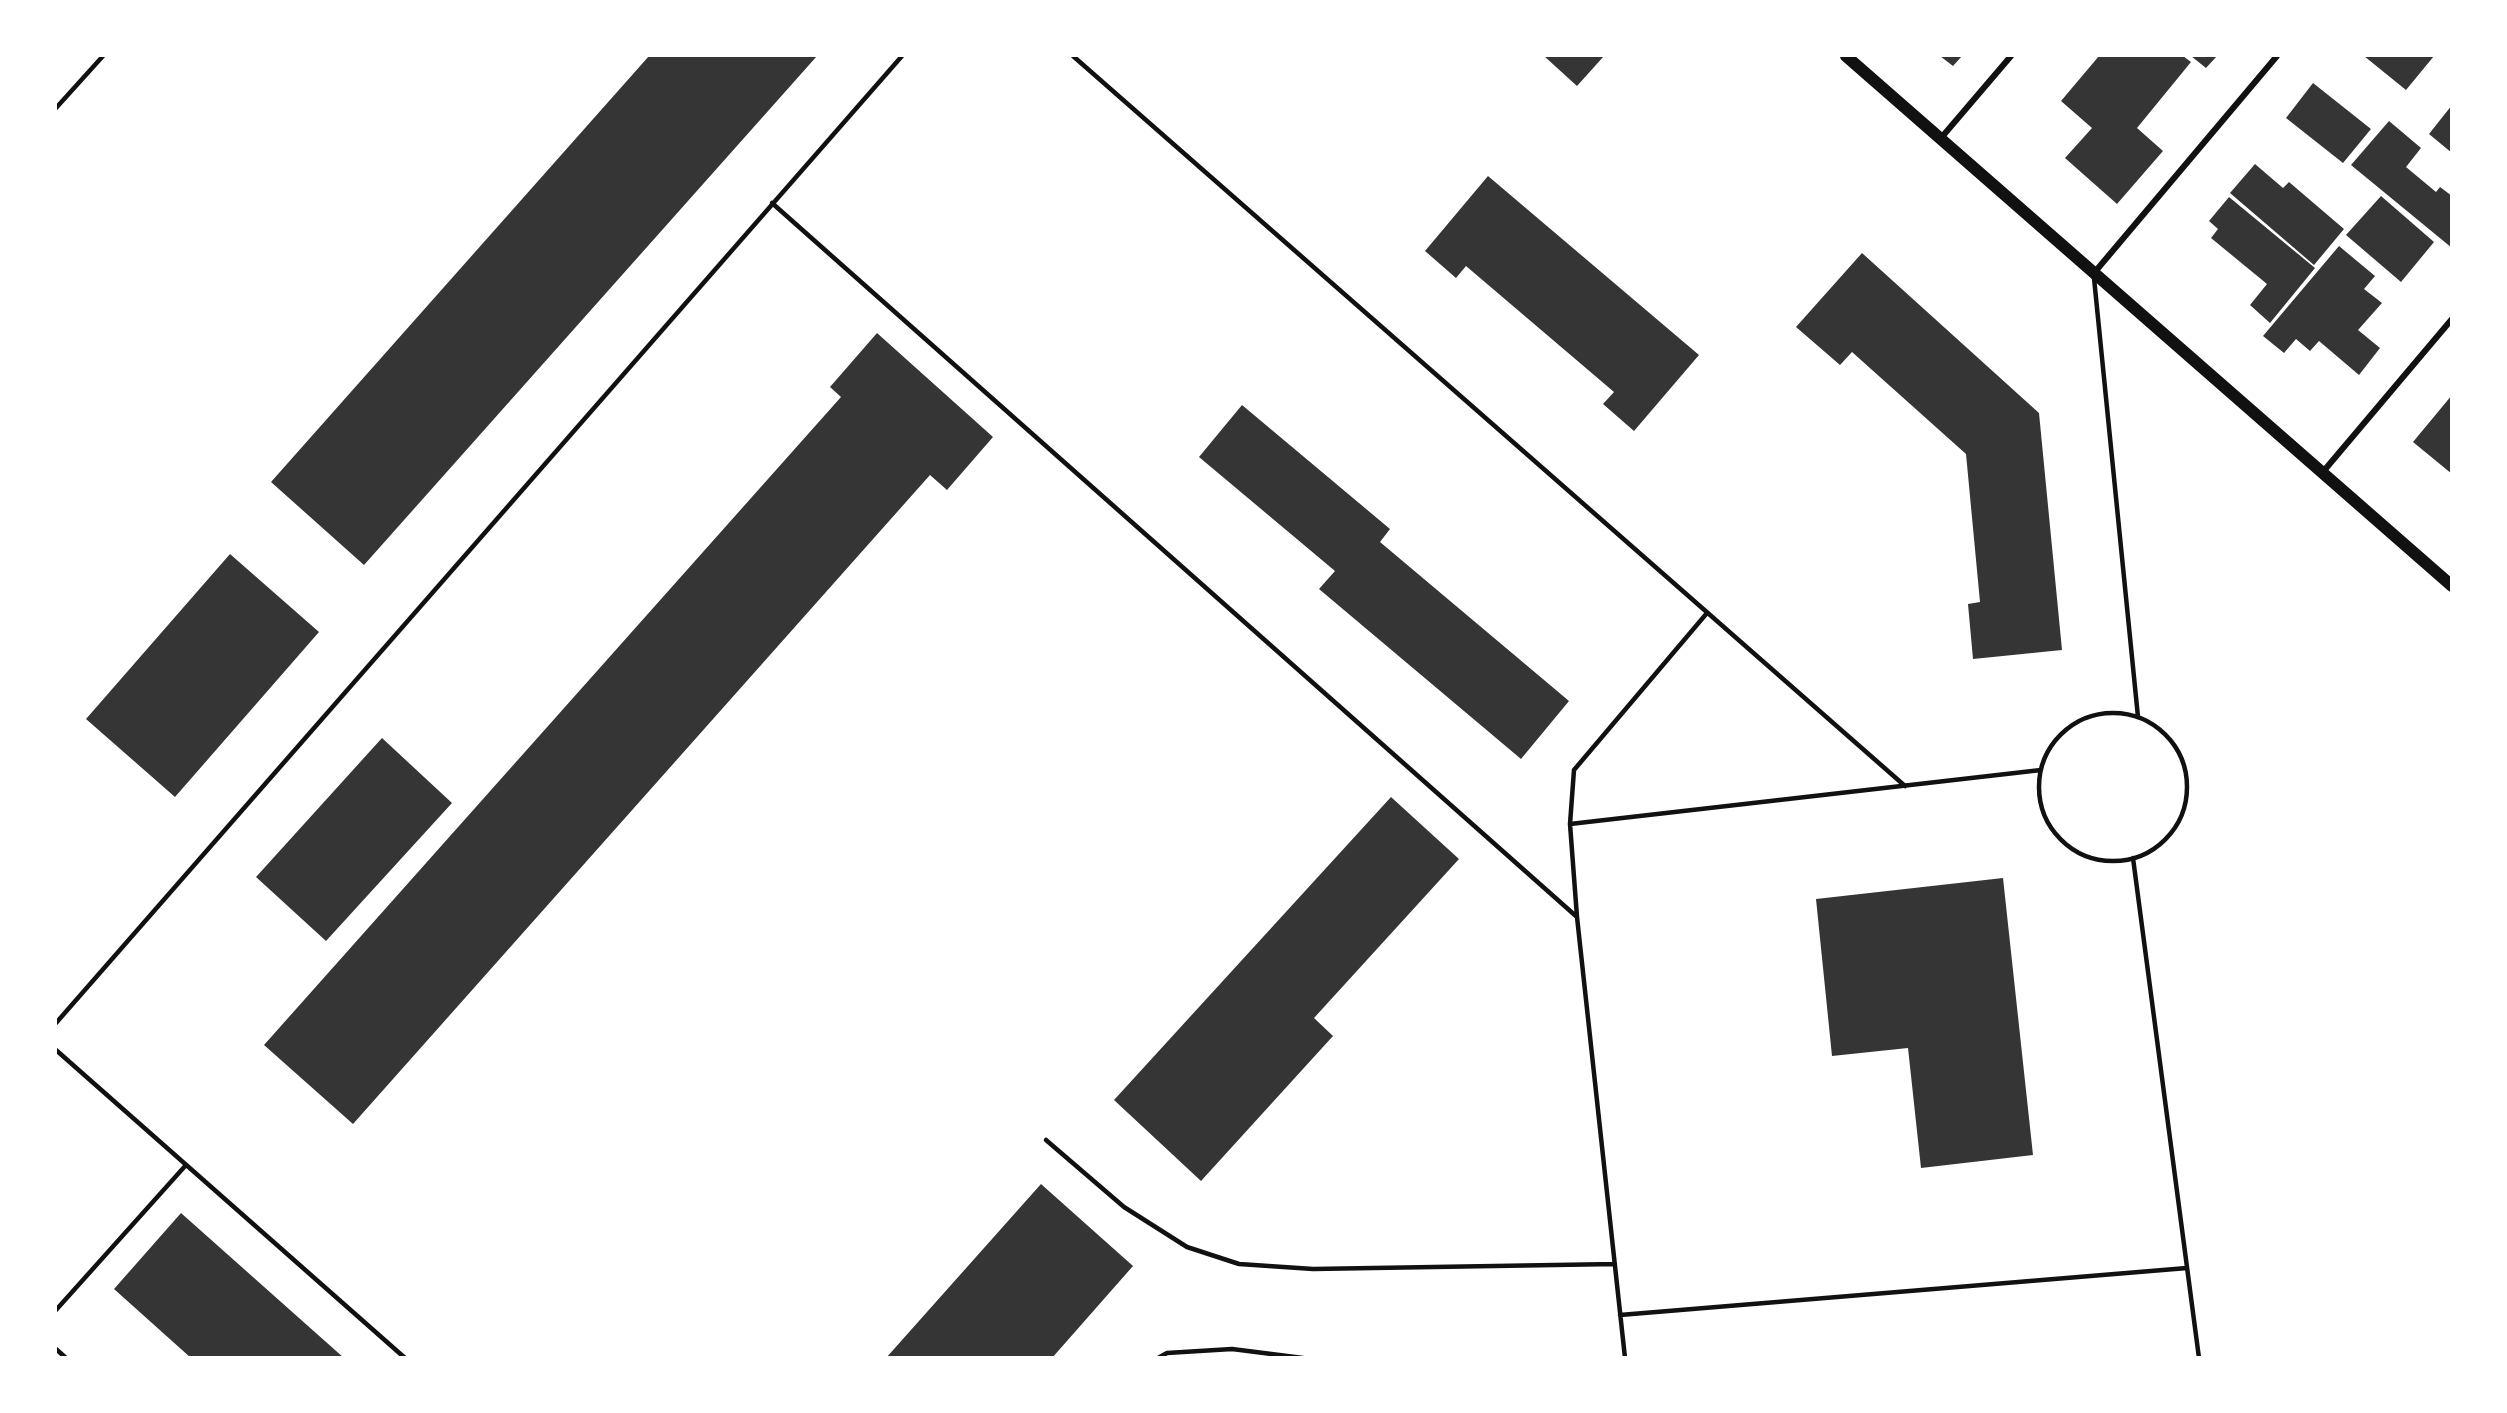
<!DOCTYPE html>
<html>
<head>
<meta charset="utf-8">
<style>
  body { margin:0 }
  #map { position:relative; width:2507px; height:1413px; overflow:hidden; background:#fff; font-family:Montserrat,sans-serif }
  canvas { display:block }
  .frame { position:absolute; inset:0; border:57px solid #fff; pointer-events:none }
</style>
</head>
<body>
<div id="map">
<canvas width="2507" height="1413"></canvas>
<div class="frame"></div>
</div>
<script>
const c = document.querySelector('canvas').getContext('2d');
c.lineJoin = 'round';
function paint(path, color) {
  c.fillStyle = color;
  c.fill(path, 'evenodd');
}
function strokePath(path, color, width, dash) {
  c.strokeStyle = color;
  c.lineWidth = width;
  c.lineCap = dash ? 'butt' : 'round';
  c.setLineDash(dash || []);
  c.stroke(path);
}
paint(new Path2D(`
  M649 56H817L364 565 271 482Z
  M1544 56H1604L1577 86Z
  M1940 56H1962L1953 66Z
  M2099 56H2183L2191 62 2137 128 2163 151 2117 204 2065 158 2092 128 2061 101Z
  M2191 56H2217L2206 68Z
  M2364 56H2434L2406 90Z
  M2313 83 2371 129 2343 163 2286 118Z
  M2452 105V153L2429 134Z
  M2389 121 2421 148 2406 167 2436 192 2440 187 2452 196V248L2351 165Z
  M2255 164 2283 188 2289 182 2344 229 2314 265 2230 193Z
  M1488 176 1699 355 1634 431 1603 404 1614 392 1466 266 1456 278 1425 251Z
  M2381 196 2434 242 2401 282 2346 235Z
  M2229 197 2315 268 2270 323 2250 305 2267 284 2211 238 2218 229 2209 221Z
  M2339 246 2375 276 2364 289 2382 303 2358 330 2380 348 2359 375 2319 341 2310 351 2296 339 2284 353 2263 336Z
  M1862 253 2039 413 2062 650 1973 659 1968 604 1980 602 1966 454 1852 352 1840 365 1796 327Z
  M877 333 993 437 947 490 930 475 353 1124 264 1045 841 397 830 387Z
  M2452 395V474L2413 442Z
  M1242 405 1390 529 1380 542 1569 701 1521 759 1319 589 1335 571 1199 457Z
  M230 554 319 632 175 797 86 719Z
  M382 738 452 803 326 941 256 877Z
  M1391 797 1459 859 1314 1018 1333 1036 1201 1181 1114 1100Z
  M2003 878 2033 1155 1921 1168 1908 1048 1832 1056 1816 899Z
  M1041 1184 1133 1266 1052 1358H886Z
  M181 1213 344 1358H191L114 1289Z`), '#353535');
strokePath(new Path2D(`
  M1073 56 1905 786
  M56 108 103 56
  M772 203 1577 917
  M2094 278 2138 717
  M2039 787a74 74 0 1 1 148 0a74 74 0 1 1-148 0Z
  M1570 824 2041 770
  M2133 858 2199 1358
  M56 1023 902 56
  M56 1050 405 1358
  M1046 1140 1124 1207 1187 1247 1239 1264 1313 1269 1615 1264
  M56 1310 186 1165
  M1620 1315 2187 1268
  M56 1349 66 1358
  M1158 1358 1167 1353 1232 1349 1303 1358
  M1625 1358 1577 917 1570 824 1574 770 1707 613`), '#111', 4.5);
strokePath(new Path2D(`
  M1941 138 2011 56
  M2094 273 2277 56
  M2322 473 2452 319`), '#111', 6);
strokePath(new Path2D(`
  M1846 56 2452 586`), '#111', 12);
</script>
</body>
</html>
